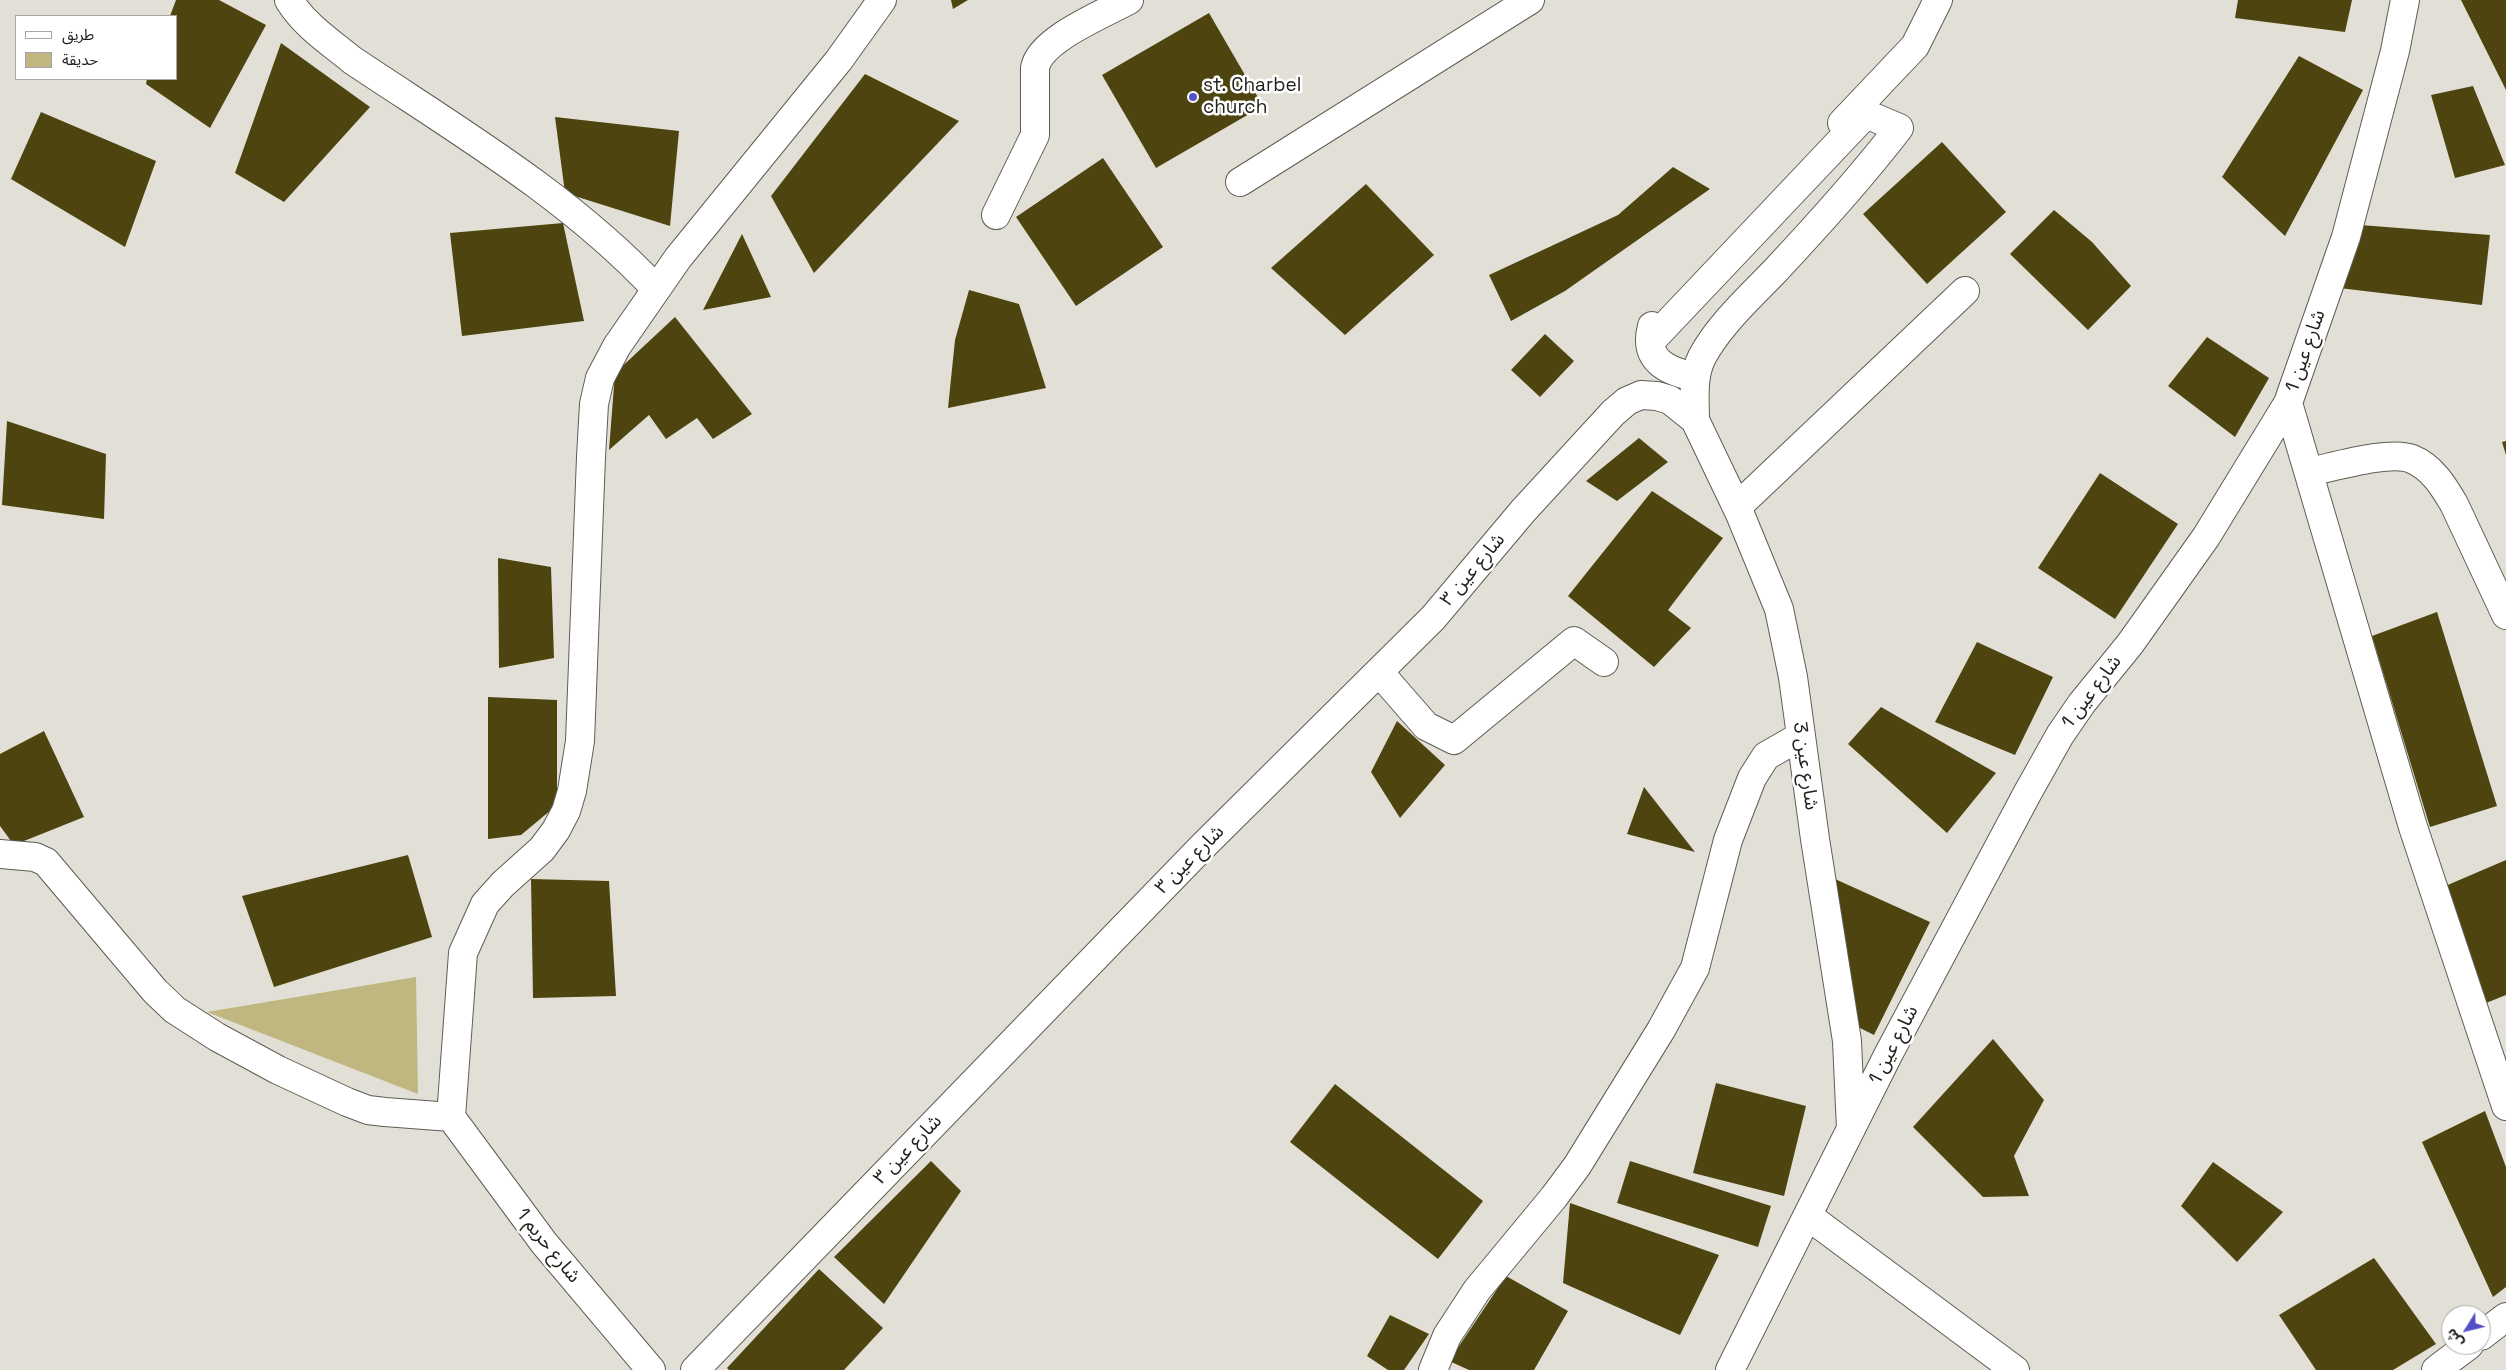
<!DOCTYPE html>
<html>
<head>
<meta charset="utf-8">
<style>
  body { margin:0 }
  #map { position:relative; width:2506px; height:1370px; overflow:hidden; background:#e2e0d6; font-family:"Space Grotesk","Noto Sans Arabic",sans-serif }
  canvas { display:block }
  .legend { position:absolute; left:15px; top:15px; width:162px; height:65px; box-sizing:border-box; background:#fff; border:1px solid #a6a6a5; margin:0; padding:6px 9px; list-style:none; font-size:15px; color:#21201d }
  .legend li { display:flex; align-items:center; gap:10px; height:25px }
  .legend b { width:25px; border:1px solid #a6a6a5 }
  .north { position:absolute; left:2441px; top:1305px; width:50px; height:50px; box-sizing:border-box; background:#fff; border:1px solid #a6a6a5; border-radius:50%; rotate:234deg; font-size:14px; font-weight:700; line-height:20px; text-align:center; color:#21201d }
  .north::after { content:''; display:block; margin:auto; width:18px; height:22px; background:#554fc7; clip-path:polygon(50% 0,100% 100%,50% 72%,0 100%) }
</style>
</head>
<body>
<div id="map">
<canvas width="2506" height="1370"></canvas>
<ul class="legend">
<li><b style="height:6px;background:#fff"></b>طريق</li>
<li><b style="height:14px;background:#bfb680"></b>حديقة</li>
</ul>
<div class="north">ش</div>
</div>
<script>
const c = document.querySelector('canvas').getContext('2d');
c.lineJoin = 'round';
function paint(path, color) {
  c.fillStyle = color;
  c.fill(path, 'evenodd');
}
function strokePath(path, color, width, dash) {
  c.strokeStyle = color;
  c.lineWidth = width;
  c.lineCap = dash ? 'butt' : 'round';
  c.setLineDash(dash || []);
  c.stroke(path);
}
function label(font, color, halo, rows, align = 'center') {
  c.font = font + ' "Space Grotesk","Noto Sans Arabic",sans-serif';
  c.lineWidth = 5;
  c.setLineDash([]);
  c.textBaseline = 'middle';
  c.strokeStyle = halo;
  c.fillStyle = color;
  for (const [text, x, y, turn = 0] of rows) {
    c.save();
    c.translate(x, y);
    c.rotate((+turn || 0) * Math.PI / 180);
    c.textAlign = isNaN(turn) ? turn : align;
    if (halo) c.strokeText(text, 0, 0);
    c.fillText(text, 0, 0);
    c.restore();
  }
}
paint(new Path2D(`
  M416 977 418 1094 207 1012Z`), '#bfb680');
paint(new Path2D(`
  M176 0H219L266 25 210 128 146 84 147 79H176V16H170Z
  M951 0H968L953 9Z
  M2238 0H2352L2345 32 2235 18Z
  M2461 0H2506V90Z
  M1209 13 1263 106 1156 168 1102 75Z
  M281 43 370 107 284 202 235 173Z
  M2299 56 2363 90 2285 236 2222 177Z
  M865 74 959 121 814 273 771 196Z
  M2473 86 2505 165 2455 178 2431 95Z
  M41 112 156 161 125 247 11 179Z
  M555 117 679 131 670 226 565 193Z
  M1942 142 2006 212 1927 284 1863 214Z
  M1103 158 1163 247 1076 306 1016 217Z
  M1673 167 1710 189 1565 291 1511 321 1489 275 1618 215Z
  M1366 184 1434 255 1345 335 1271 268Z
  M2054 210 2092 242 2131 286 2088 330 2010 254Z
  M563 223 584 321 462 336 450 233Z
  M2360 225 2490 235 2482 305 2339 288Z
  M742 234 771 297 703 310Z
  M969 290 1019 304 1046 388 948 408 955 340Z
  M675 317 752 414 713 439 697 418 666 439 649 415 609 450 615 373Z
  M1545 334 1574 361 1540 397 1511 370Z
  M2207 337 2269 378 2235 437 2168 386Z
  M7 421 106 454 104 519 2 505Z
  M1639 438 1668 462 1617 501 1586 481Z
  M2506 441V455L2502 442Z
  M2100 473 2178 524 2115 619 2038 568Z
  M1652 491 1723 538 1668 610 1691 628 1654 667 1568 596Z
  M498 558 551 567 554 658 499 668Z
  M2437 612 2497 806 2430 827 2372 636Z
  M1977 642 2053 677 2015 755 1935 722Z
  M488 697 557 700V805L521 835 488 839Z
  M1881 707 1996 773 1947 833 1848 744Z
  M1397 721 1445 765 1400 818 1371 772Z
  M44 731 84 817 14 845 0 826V754Z
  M1644 787 1695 852 1627 834Z
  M408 855 432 937 274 987 242 896Z
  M2506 860V995L2486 1003 2443 887Z
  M531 879 609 881 616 996 533 998Z
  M1835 879 1930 922 1874 1035 1856 1026Z
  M1993 1039 2044 1100 2014 1156 2029 1196 1983 1197 1913 1127Z
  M1716 1083 1806 1106 1784 1196 1693 1173Z
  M1335 1084 1483 1201 1438 1259 1290 1142Z
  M2485 1111 2506 1167V1287L2493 1297 2422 1142Z
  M931 1161 961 1191 884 1304 834 1257Z
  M1630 1161 1771 1206 1758 1247 1617 1203Z
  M2213 1162 2283 1212 2237 1262 2181 1206Z
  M1570 1203 1719 1255 1680 1335 1563 1283Z
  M2374 1258 2436 1344 2393 1370H2316L2279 1315Z
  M819 1269 883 1328 844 1370H729L727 1368Z
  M1506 1276 1568 1311 1534 1370H1469L1449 1361Z
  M1390 1315 1429 1334 1404 1370H1388L1367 1356Z`), '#4d440f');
const minor = new Path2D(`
  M289 0C304 25 330 42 352 60 458 131 569 196 656 289
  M1842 123 1915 46 1938 0
  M1240 182 1530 0
  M996 215 1035 135V68C1040 39 1104 14 1129 0
  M1652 326C1643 360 1666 371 1695 377
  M1650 342 1866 114 1899 128C1860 179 1819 224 1775 271 1750 297 1719 325 1702 357 1692 377 1695 399 1695 420
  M2288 403 2413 827 2506 1106
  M2309 472C2334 467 2390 450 2412 459 2432 467 2444 487 2454 504L2506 615
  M1737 507 1965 291
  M1379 672 1426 726 1454 740 1574 641 1604 662
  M0 854 35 857 46 862 155 991 175 1010 217 1037 278 1070 347 1102 368 1110 385 1112 451 1117
  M451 1117 463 953 485 904 503 884 542 849 556 830 566 811 572 791 580 741 591 457 594 404 600 378 617 346 678 258 839 60 882 0
  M451 1117 544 1243 651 1370
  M1808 1216 2015 1370
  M2481 1336 2506 1317
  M695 1370 1203 846 1433 618 1523 511 1613 413 1627 401 1641 395 1657 396 1670 400 1695 420 1740 514 1779 609 1793 677 1815 839 1847 1041 1851 1129
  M1433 1370 1447 1336 1477 1290 1554 1197 1577 1166 1661 1030 1695 968 1728 840 1752 778 1766 756 1801 736
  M1730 1370 1888 1055 2028 792 2060 735 2082 703 2130 644 2206 537 2288 403 2346 237 2395 51 2405 0
  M2436 1370 2469 1345`);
strokePath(minor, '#5e5d54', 30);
strokePath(minor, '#fff', 28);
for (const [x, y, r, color] of [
  [1193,97,5,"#554fc7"]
]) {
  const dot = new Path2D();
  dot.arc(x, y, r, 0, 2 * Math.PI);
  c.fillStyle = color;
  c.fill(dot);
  strokePath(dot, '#fff', 2);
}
label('19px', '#21201d', '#fff', [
  ["st. Charbel",1203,86],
  ["church",1203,108]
], 'left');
label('19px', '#21201d', '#fff', [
  ["شارع عين 1",2306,351,-71],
  ["شارع عين ٣",1473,570,-50],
  ["شارع عين 1",2092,692,-53],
  ["شارع عين 3",1805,766,82],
  ["شارع عين ٣",1190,860,-45],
  ["شارع عين 1",1894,1045,-63],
  ["شارع عين ٣",908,1150,-46],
  ["شارع حريم 1",548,1246,51]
]);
</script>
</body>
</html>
